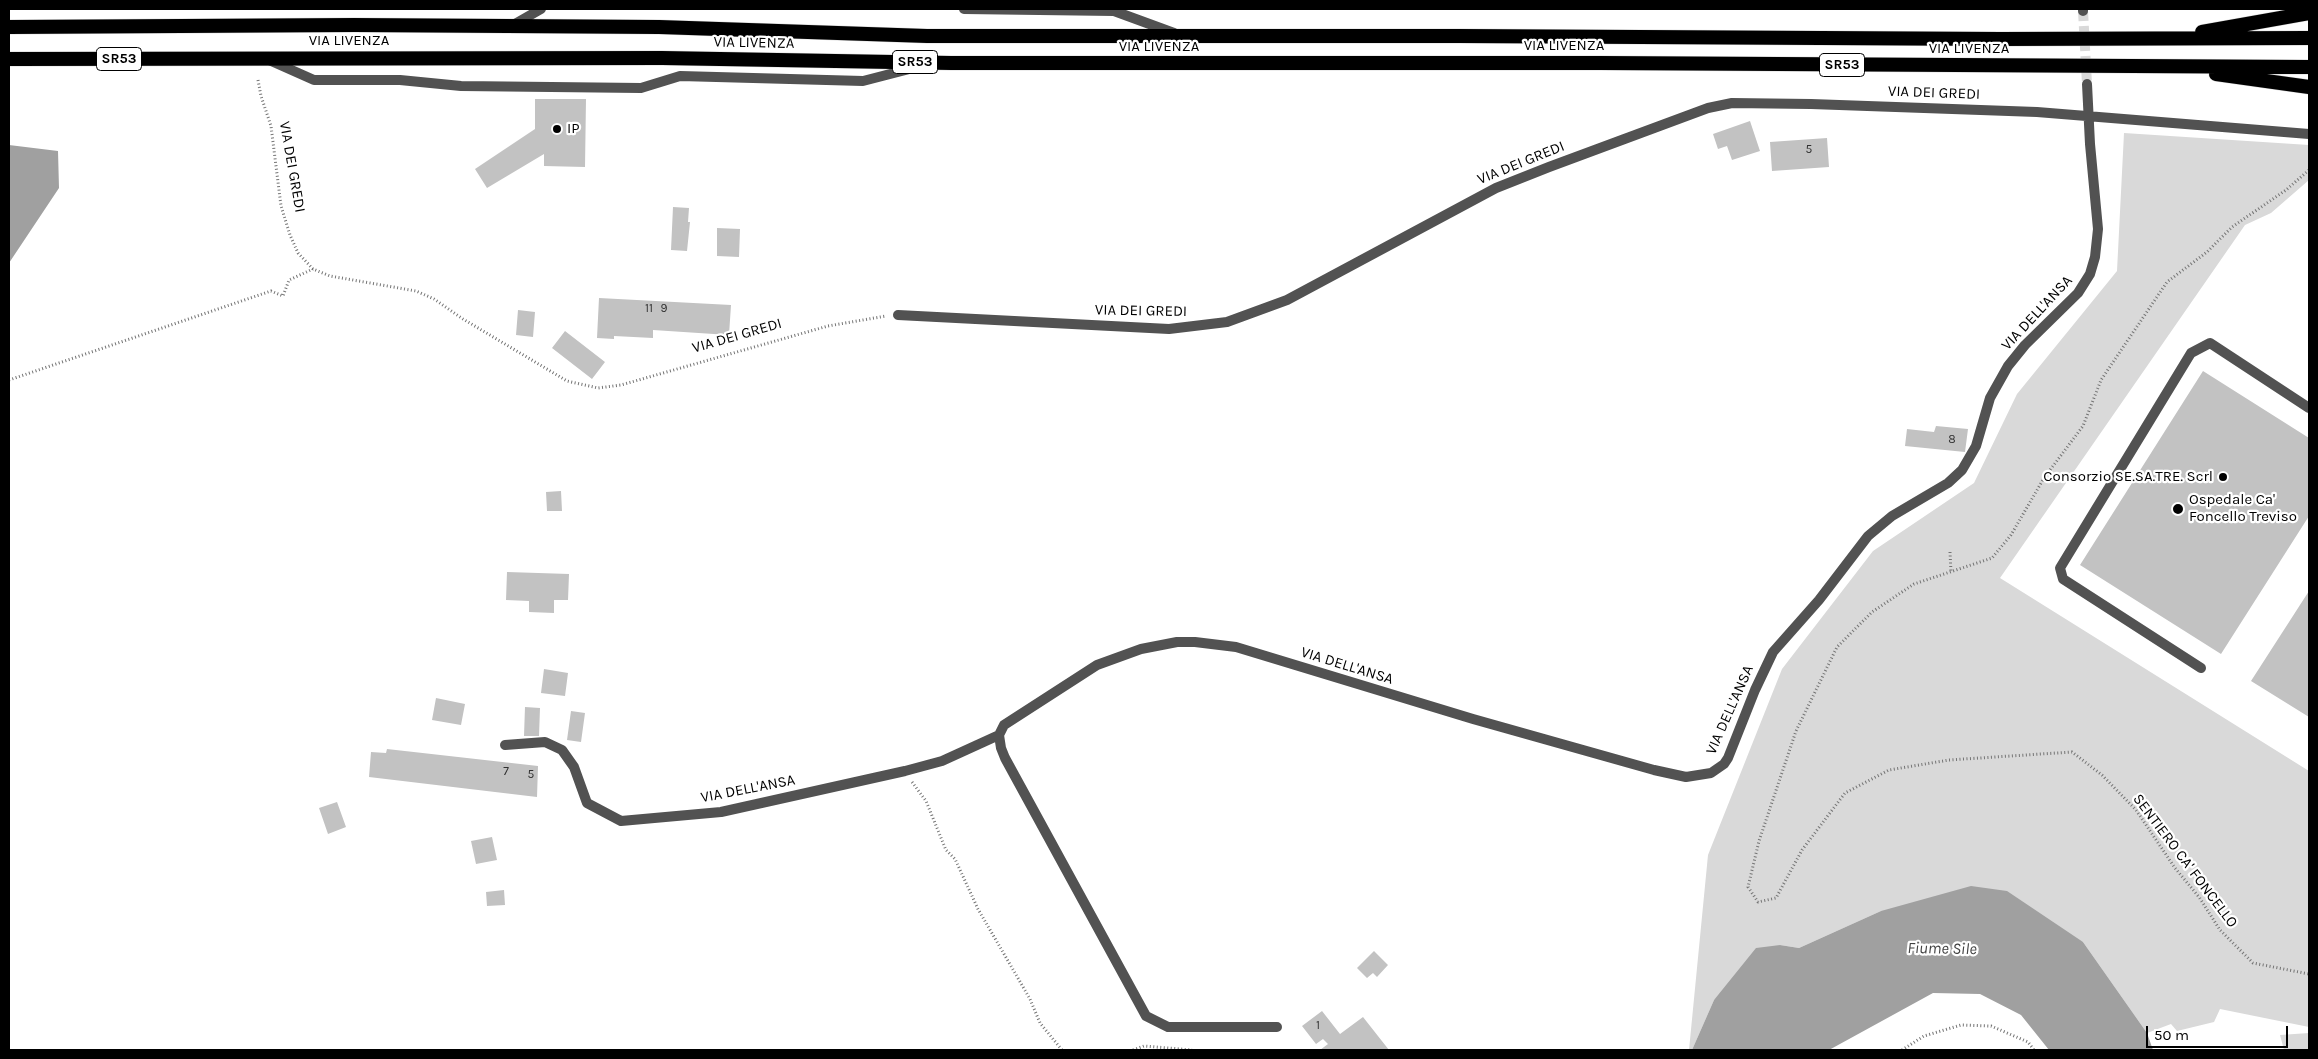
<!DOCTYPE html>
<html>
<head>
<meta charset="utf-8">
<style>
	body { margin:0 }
	#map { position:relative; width:2318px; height:1059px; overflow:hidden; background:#fff; font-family:Karla,sans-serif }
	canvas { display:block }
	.frame { position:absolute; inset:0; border:10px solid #000; pointer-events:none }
	.scale { position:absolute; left:2146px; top:1026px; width:142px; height:22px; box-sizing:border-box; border:2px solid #000; border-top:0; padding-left:6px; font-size:15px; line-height:18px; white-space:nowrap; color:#000; -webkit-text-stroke:4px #fff; paint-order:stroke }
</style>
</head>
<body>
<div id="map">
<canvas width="2318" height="1059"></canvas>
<div class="frame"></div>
<div class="scale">50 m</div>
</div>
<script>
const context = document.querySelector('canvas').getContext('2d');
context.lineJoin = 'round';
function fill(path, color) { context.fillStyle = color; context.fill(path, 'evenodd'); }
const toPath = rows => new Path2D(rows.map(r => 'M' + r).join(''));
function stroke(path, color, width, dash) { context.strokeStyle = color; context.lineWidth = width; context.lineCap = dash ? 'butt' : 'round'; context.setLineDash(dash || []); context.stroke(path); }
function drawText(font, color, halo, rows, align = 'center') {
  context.font = font + ' Karla,sans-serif'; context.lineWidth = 4.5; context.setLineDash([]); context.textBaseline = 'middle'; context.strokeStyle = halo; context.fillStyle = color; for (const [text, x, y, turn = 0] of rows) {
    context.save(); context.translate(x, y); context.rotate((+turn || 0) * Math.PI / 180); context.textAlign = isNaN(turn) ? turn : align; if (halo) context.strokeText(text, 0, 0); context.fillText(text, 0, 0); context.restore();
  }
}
fill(toPath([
	[2124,133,2309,145,2309,180,2271,213,2245,225,2000,578,2309,771,2309,1027,2220,1009,2214,1022,2177,1031,2171,1024,2147,1033,2083,942,1881,911,1799,948,1780,945,1714,1000,1692,1050,1689,1050,1708,855,1782,669,1873,551,1974,483,2017,394,2117,271],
	[2309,1033,2309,1050,2284,1050,2280,1035]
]), '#d9d9d9');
fill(toPath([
	[9,145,58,151,59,188,9,263],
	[1971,886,2007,891,2083,942,2147,1033,2153,1050,2049,1050,2021,1015,1980,994,1933,993,1829,1050,1692,1050,1714,1000,1756,948,1780,945,1799,948,1881,911]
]), '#a0a0a0');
fill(toPath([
	[535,99,586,99,585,167,544,166,544,154,487,188,475,169,535,129],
	[1750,121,1760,151,1732,160,1727,146,1718,149,1713,134],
	[1827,138,1829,167,1772,171,1770,142],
	[673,207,689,208,688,222,690,222,687,251,671,250],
	[717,228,740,229,739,257,717,256],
	[599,298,731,305,729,335,653,330,653,338,614,336,614,339,597,338],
	[518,310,535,312,533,337,516,335],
	[565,331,605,362,592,379,552,348],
	[2203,371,2309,438,2309,516,2221,654,2080,565],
	[1936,426,1968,429,1965,452,1905,446,1907,429,1934,432],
	[561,491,562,511,547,511,546,492],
	[507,572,569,574,568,600,554,600,554,613,529,612,529,601,506,600],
	[2309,591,2309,717,2251,681],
	[544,669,568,673,565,696,541,693],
	[436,698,465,704,461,725,432,720],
	[525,707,540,708,539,736,524,736],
	[571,711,585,713,581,742,567,740],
	[387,749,538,766,537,797,369,777,371,752,386,753],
	[337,802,346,827,328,834,319,808],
	[492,837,497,860,476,864,471,841],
	[504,890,505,905,487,906,486,892],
	[1374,951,1388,965,1377,977,1373,973,1367,978,1357,968],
	[1322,1011,1340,1034,1363,1017,1389,1050,1320,1050,1328,1044,1323,1039,1316,1044,1302,1026]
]), '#c2c2c2');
stroke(toPath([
	[2083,11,2087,84]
]), '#d9d9d9', 10, [10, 5]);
const trunk = toPath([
	[9,27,354,25,659,27,927,36,1460,36,2001,39,2309,38],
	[2202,32,2309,13],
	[9,59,662,58,951,63,1601,63,2309,67],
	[2216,74,2309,87]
]);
stroke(trunk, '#dbdbdb', 15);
stroke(toPath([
	[258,80,261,96,271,126,281,206,290,235,298,253,313,269,330,276,416,291,434,299,463,319,567,381,598,388,621,385,828,326,886,316],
	[2309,170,2286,190,2232,227,2207,252,2167,282,2101,380,2083,426,2044,478,2011,535,1992,558,1914,584,1872,612,1837,647,1796,731,1759,841,1748,887,1758,902,1776,898,1802,850,1845,793,1889,770,1949,760,2072,752,2102,775,2136,810,2175,868,2199,897,2220,930,2253,963,2309,974],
	[9,380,271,291,283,296,289,280,313,269],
	[1950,552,1951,572],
	[912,782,926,801,946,850,955,859,978,909,1030,999,1040,1023,1062,1050],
	[1133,1050,1144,1046,1192,1050],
	[1902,1050,1924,1036,1961,1025,1991,1026,2028,1042,2034,1050]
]), '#747474', 3, [1, 2.5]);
stroke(toPath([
	[964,9,1114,11,1174,33],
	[513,25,541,9],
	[269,60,314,80,400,80,461,86,641,88,680,76,863,81,921,66],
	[2201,668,2063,579,2060,568,2191,353,2210,343,2309,408]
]), '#525252', 10);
stroke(toPath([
	[2083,9,2083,11],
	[898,315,1169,329,1227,322,1287,300,1496,188,1549,167,1708,108,1732,103,1811,104,2037,112,2309,134],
	[999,735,1001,748,1005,758,1146,1016,1168,1027,1277,1027],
	[505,745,545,742,562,750,574,767,587,803,621,821,721,812,905,771,942,761,999,735,1004,725,1097,665,1141,649,1177,642,1195,642,1236,647,1473,719,1654,770,1686,777,1711,773,1724,764,1728,758,1755,690,1773,652,1819,600,1868,536,1892,516,1948,483,1962,470,1976,446,1990,398,2008,366,2025,345,2078,293,2090,274,2095,257,2098,229,2090,144,2087,84]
]), '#525252', 10);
stroke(trunk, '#000', 14);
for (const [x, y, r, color] of [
	[557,129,5,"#000"],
	[2223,477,5,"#000"],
	[2178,509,6,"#000"]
]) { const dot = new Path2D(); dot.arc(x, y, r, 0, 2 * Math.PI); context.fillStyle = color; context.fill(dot); stroke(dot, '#fff', 2); }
drawText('12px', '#303030', null, [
	["5",1809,150],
	["11",649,309],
	["9",664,309],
	["8",1952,440],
	["7",506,772],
	["5",531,775],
	["1",1318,1026]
]);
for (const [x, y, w] of [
	[119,59,45],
	[915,62,45],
	[1842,65,45]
]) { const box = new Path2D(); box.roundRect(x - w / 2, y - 11.5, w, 23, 4); context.fillStyle = '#fff'; context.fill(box); stroke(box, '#000', 1); }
drawText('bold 14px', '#000', null, [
	["SR53",119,59],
	["SR53",915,62],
	["SR53",1842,65]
]);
drawText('15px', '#000', '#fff', [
	["VIA LIVENZA",349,41],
	["VIA LIVENZA",754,43,1],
	["VIA LIVENZA",1564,46],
	["VIA LIVENZA",1159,47],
	["VIA LIVENZA",1969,49],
	["VIA DEI GREDI",1934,93,2],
	["VIA DEI GREDI",1521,163,-22],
	["VIA DEI GREDI",292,167,80],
	["VIA DEI GREDI",1141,311,1],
	["VIA DELL'ANSA",2037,313,-47],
	["VIA DEI GREDI",737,336,-16],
	["VIA DELL'ANSA",1347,666,17],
	["VIA DELL'ANSA",1730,710,-66],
	["VIA DELL'ANSA",748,789,-11],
	["SENTIERO CA' FONCELLO",2185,861,53]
]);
drawText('15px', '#000', '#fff', [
	["IP",567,129],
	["Consorzio SE.SA.TRE. Scrl",2213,477,"right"],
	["Ospedale Ca'",2189,500],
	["Foncello Treviso",2189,517]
], 'left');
drawText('italic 16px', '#414141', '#fff', [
	["Fiume Sile",1942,949,1]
]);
</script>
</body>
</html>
